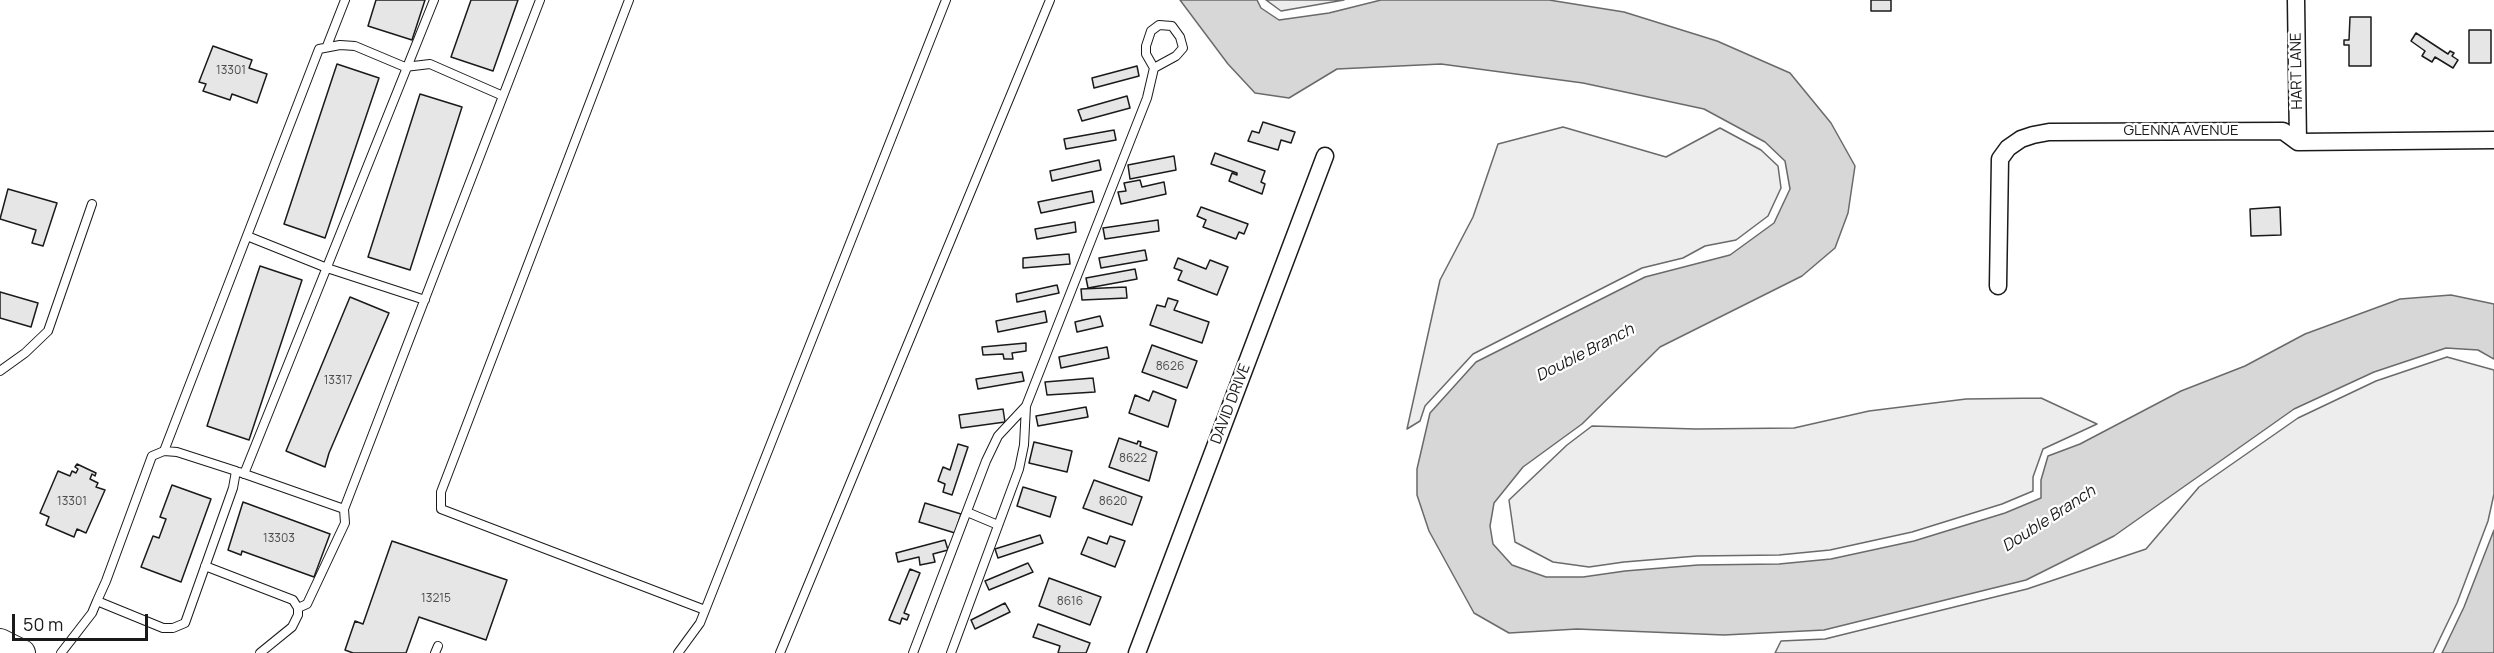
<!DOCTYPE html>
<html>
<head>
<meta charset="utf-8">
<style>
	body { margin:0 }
	#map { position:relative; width:2494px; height:653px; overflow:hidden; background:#fff; font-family:Manrope,sans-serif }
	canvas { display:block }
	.scale { position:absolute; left:12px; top:614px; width:136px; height:27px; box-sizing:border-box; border:3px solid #1a1a1a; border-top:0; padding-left:8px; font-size:18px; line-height:21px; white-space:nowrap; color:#1a1a1a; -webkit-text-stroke:4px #fff; paint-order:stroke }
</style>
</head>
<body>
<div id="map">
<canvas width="2494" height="653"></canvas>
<div class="scale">50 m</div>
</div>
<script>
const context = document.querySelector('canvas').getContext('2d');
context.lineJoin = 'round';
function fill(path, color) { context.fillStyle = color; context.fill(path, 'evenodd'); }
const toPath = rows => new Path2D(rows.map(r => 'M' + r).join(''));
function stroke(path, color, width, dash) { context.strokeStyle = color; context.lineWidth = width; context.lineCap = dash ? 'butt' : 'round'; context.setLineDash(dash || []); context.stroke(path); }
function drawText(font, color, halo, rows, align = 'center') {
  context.font = font + ' Manrope,sans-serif'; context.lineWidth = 4.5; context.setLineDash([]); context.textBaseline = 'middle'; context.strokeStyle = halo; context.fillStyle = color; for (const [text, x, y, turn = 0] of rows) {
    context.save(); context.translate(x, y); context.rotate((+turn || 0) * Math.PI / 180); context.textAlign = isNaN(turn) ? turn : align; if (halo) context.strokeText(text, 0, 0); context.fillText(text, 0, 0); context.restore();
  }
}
const built = toPath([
	[1266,0,1344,0,1281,11,1266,0],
	[1563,127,1666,157,1720,128,1761,150,1778,166,1781,188,1768,216,1736,240,1705,246,1683,258,1642,268,1473,354,1425,406,1420,421,1407,429,1440,280,1473,217,1498,144,1563,127],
	[2447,357,2494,370,2494,494,2488,521,2457,603,2433,653,1775,653,1781,641,1825,639,2027,589,2146,549,2199,487,2298,418,2376,381,2447,357],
	[2041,398,2097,424,2043,449,2033,477,2033,491,2002,504,1912,532,1830,550,1779,555,1697,556,1624,562,1589,567,1553,562,1515,542,1509,500,1567,445,1592,426,1696,429,1794,428,1869,411,1966,399,2041,398]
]);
fill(built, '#ededed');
stroke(built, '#6a6a6a', 1.5);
const water = toPath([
	[1180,0,1257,0,1261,8,1279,20,1329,13,1381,0,1549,0,1624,12,1717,41,1790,73,1831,123,1855,166,1848,213,1835,248,1802,276,1660,347,1582,424,1523,467,1494,503,1490,526,1493,544,1512,565,1546,577,1583,577,1625,571,1698,565,1779,564,1831,559,1914,541,2005,513,2041,498,2041,480,2048,456,2080,444,2181,391,2245,366,2305,334,2400,299,2451,295,2494,304,2494,359,2478,350,2446,348,2374,372,2294,409,2114,536,2026,580,1824,630,1724,635,1577,629,1509,633,1474,613,1429,531,1417,495,1417,469,1430,413,1476,362,1645,277,1730,255,1774,223,1790,189,1785,161,1765,142,1704,109,1583,83,1441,64,1337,69,1289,98,1255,93,1228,64,1180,0],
	[2494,530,2494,653,2442,653,2464,607,2494,530]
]);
fill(water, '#d7d7d7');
stroke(water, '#6a6a6a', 1.5);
const building = toPath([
	[376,0,425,0,412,40,368,26,376,0],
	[471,0,518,0,493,71,451,57,471,0],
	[1871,0,1891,0,1891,11,1871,11,1871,0],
	[2350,17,2371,17,2371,66,2349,66,2349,45,2344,45,2344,40,2349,40,2350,17],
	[2469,30,2491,30,2491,63,2469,63,2469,30],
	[2416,33,2448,54,2450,51,2454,53,2452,56,2458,60,2453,68,2435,57,2432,62,2422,56,2425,51,2411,41,2416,33],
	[213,46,252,60,249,68,267,74,257,103,232,94,230,100,203,91,206,84,199,82,213,46],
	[337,64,379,78,325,238,284,224,337,64],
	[1137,66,1139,76,1094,88,1092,78,1137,66],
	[420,94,462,107,410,270,368,257,420,94],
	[1127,96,1130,108,1082,121,1078,110,1127,96],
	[1263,122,1295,132,1291,143,1281,140,1278,150,1248,141,1252,131,1259,133,1263,122],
	[1114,130,1116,140,1066,149,1064,139,1114,130],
	[1215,153,1265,171,1261,182,1265,184,1262,194,1229,181,1232,173,1237,175,1237,173,1211,164,1215,153],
	[1174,156,1176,170,1130,179,1128,165,1174,156],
	[1099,160,1101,170,1052,181,1050,171,1099,160],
	[1140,180,1142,187,1164,182,1166,194,1121,204,1118,192,1126,191,1124,183,1140,180],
	[8,189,57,203,43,246,32,243,36,230,0,219,8,189],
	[1092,191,1094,202,1041,213,1038,202,1092,191],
	[1201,207,1248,224,1244,234,1239,232,1236,239,1203,227,1206,220,1197,216,1201,207],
	[2280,207,2281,235,2251,236,2250,209,2280,207],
	[1158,220,1159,231,1105,239,1103,228,1158,220],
	[1075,222,1076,232,1037,239,1035,229,1075,222],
	[1145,250,1147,260,1101,268,1099,258,1145,250],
	[1069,254,1070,264,1023,268,1023,258,1069,254],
	[1178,258,1206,269,1210,260,1228,267,1217,295,1178,280,1182,271,1174,268,1178,258],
	[260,266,302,280,249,440,207,426,260,266],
	[1135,269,1137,279,1088,288,1086,278,1135,269],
	[1057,285,1059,293,1017,302,1016,294,1057,285],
	[1126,287,1127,298,1082,300,1081,289,1126,287],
	[0,292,38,303,31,327,0,318,0,292],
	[350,297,389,313,329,453,325,467,286,451,350,297],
	[1168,298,1178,301,1174,310,1209,322,1202,343,1150,325,1157,305,1165,307,1168,298],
	[1045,311,1047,322,998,332,996,321,1045,311],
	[1100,316,1103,326,1077,332,1075,322,1100,316],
	[1026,343,1026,351,1012,353,1013,359,1004,359,1003,354,983,355,982,347,1026,343],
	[1152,345,1197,361,1187,388,1142,372,1152,345],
	[1107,347,1109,358,1061,368,1059,357,1107,347],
	[1022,372,1024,381,978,389,976,379,1022,372],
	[1093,378,1095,392,1047,395,1045,382,1093,378],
	[1153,391,1176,400,1168,427,1129,413,1135,395,1149,401,1153,391],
	[1086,407,1088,417,1038,426,1036,416,1086,407],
	[1003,409,1005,422,961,428,959,415,1003,409],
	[1119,438,1137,444,1138,441,1141,442,1140,446,1157,452,1149,481,1109,467,1119,438],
	[1034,442,1072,451,1067,472,1029,463,1034,442],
	[958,444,968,447,952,495,943,492,945,484,938,481,943,467,950,470,958,444],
	[77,464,96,473,95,476,92,474,90,479,98,483,96,487,105,490,86,533,77,529,74,537,46,525,49,517,40,513,58,471,70,476,72,471,76,473,78,469,75,467,77,464],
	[1094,480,1142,497,1132,525,1083,508,1094,480],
	[172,485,211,499,181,582,141,567,153,536,159,538,166,519,160,517,172,485],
	[1023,487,1056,497,1050,517,1017,506,1023,487],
	[243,502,330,534,314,577,242,551,241,555,228,550,243,502],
	[925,503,961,514,955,533,919,522,925,503],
	[1040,535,1043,543,998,558,995,549,1040,535],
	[1110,536,1125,541,1115,567,1081,554,1088,537,1107,544,1110,536],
	[945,540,948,550,933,554,935,562,920,565,919,557,898,562,896,553,945,540],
	[392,541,507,580,486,640,419,617,406,653,353,653,345,650,355,621,363,624,392,541],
	[1028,563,1033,572,989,590,985,581,1028,563],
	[910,569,920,573,904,613,909,615,907,620,902,618,900,624,889,620,910,569],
	[1049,578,1101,597,1090,625,1039,606,1049,578],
	[1005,603,1010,612,975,629,971,620,1005,603],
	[1038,624,1090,643,1086,653,1058,653,1060,646,1033,637,1038,624]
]);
fill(building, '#e6e6e6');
stroke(building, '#1a1a1a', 1.5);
const lane = toPath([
	[629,0,441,492,441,509,705,610],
	[327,46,345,0],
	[247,236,327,268,425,300],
	[0,371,25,353,48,331,92,204],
	[1026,406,1147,98,1154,68,1146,54,1146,46,1151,31,1159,25,1172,26,1180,37,1183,48,1176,56,1154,68],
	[164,451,319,49,340,45,355,46,405,67,430,64,503,96],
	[239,472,344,509],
	[244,474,434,0],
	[967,512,998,525],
	[205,566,293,600,298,608,298,615,292,627,260,653],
	[298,608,307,604,345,523,344,509,540,0],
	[61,653,92,613,97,601,106,581,152,456,164,451,177,452,236,471,233,488,185,623,173,628,163,628,97,601],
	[435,653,438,646],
	[678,653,700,623,946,0],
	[780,653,1050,0],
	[913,653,986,461,998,436,1026,406,1024,445,1019,469,951,653]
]);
const street = toPath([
	[2296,0,2298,142],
	[1998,286,2000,159,2008,148,2021,139,2033,135,2049,132,2283,131,2298,142,2494,140],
	[1137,653,1325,156]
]);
const primary = toPath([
	[0,642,22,653]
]);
stroke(lane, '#1a1a1a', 10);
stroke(street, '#1a1a1a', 19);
stroke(primary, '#1a1a1a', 28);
stroke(lane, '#fff', 8);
stroke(street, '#fff', 16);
stroke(primary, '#fff', 26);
drawText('12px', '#4d4d4d', null, [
	["13301",231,71],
	["8626",1170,367],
	["13317",338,381],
	["8622",1133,459],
	["13301",72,502],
	["8620",1113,502],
	["13303",279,539],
	["13215",436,599],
	["8616",1070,602]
]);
drawText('15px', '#1a1a1a', '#fff', [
	["HART LANE",2297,71,-91],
	["GLENNA AVENUE",2181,131],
	["DAVID DRIVE",1231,404,-69]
]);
drawText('italic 16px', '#1a1a1a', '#fff', [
	["Double Branch",1585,353,-27],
	["Double Branch",2049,519,-33]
]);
</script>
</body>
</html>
